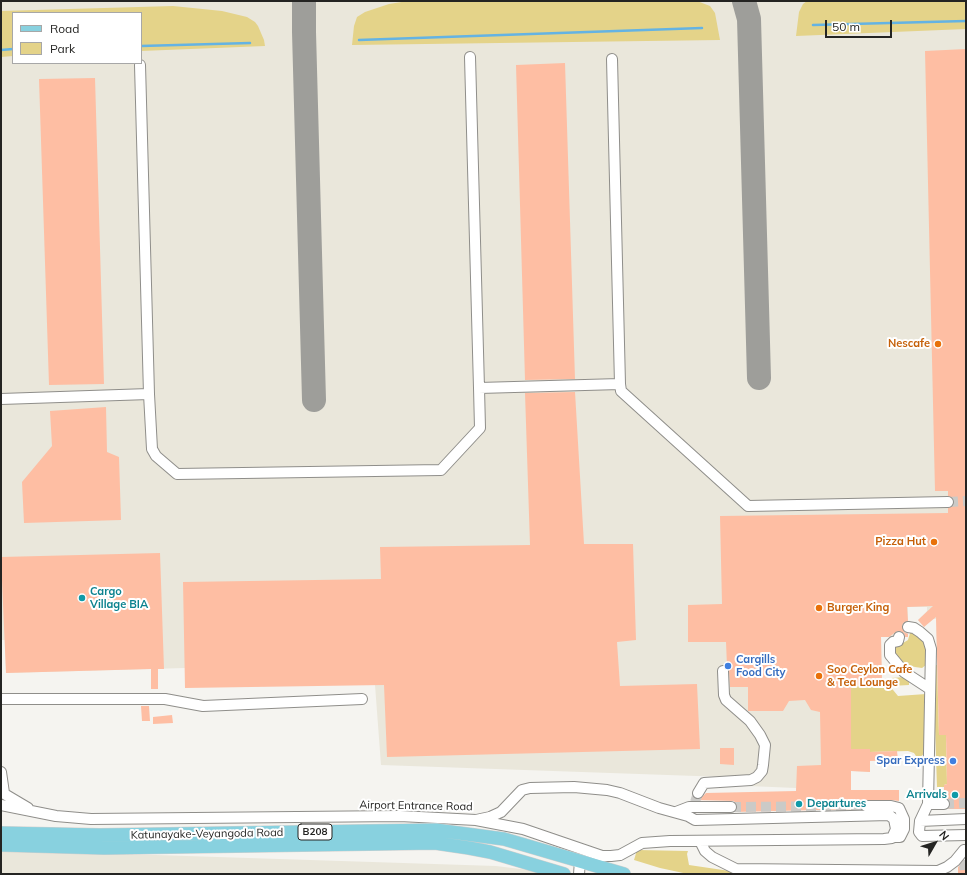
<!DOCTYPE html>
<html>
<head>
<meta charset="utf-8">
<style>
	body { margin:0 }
	#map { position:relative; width:967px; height:875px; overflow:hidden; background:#f5f4f0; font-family:Mulish,sans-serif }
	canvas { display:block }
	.frame { position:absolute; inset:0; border:2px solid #242422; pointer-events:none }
	.legend { position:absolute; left:12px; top:12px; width:130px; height:52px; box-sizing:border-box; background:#fff; border:1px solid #a7a7a7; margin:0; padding:5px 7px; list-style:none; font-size:12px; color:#242422 }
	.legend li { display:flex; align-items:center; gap:8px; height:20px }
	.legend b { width:20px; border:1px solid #a7a7a7 }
	.north { position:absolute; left:915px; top:823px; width:40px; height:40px; -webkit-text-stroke:3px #fff; paint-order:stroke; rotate:51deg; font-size:11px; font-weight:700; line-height:16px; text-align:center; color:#242422 }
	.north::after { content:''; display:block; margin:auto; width:14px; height:18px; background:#242422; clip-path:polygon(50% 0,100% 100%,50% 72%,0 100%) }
	.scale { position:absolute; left:825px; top:20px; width:67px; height:18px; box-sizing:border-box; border:2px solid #242422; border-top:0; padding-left:5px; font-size:12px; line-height:14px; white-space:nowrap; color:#242422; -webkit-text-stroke:3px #fff; paint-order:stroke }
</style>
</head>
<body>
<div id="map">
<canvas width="967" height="875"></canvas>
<div class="frame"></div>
<ul class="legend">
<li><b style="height:5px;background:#88d1df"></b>Road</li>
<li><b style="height:11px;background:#e4d389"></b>Park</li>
</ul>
<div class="north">N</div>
<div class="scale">50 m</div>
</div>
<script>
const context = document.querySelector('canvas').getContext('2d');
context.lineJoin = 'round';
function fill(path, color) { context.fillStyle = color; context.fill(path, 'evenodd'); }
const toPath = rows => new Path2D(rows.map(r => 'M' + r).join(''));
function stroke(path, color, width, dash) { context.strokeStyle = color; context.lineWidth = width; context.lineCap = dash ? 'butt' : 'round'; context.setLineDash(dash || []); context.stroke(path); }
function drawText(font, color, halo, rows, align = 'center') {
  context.font = font + ' Mulish,sans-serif'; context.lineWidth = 4; context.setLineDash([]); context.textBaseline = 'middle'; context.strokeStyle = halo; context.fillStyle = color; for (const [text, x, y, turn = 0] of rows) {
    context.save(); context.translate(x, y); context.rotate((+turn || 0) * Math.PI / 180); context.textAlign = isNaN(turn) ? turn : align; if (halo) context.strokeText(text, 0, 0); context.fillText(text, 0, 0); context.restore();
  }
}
fill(toPath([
	[1,1,966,1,966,781,946,735,939,735,936,619,932,619,924,627,918,620,927,611,927,607,908,607,908,637,881,637,882,683,851,686,851,749,870,749,870,772,851,771,851,790,796,791,796,788,724,785,725,777,381,765,375,685,185,668,6,673,5,640,1,640],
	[13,13,141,13,141,63,13,63],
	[1,850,496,866,561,874,1,874]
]), '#eae7db');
fill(toPath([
	[408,1,697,1,710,6,715,13,720,40,352,45,354,26,357,17,365,12,389,4],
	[807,1,966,1,966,29,796,36,799,12,803,4],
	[173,6,222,11,247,17,255,22,258,26,264,40,265,46,141,51,141,13,13,13,13,56,1,57,1,11],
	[911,630,926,643,926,665,922,668,915,667,903,664,892,649,893,647,903,643,908,640],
	[933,665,937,665,939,734,946,735,947,784,944,785,944,787,937,787],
	[905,677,909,681,909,685,891,686,891,678],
	[882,683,882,686,889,685,898,696,926,694,927,751,918,759,914,753,908,751,870,752,870,749,851,749,851,686],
	[637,850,688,851,687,854,689,865,750,874,688,874,660,868,634,860]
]), '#e4d389');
stroke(toPath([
	[813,25,966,21],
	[359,40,702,28],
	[141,46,250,43],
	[1,50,13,49]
]), '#64b3e3', 2.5);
stroke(toPath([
	[304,1,304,32,314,400],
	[744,1,749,19,759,378]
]), '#9e9e9a', 24);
fill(toPath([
	[966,49,966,809,948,809,950,804,950,801,944,798,944,785,947,784,946,735,939,735,936,617,924,627,918,620,933,606,907,607,908,621,903,623,902,626,904,632,908,634,908,637,905,637,904,633,900,631,897,631,889,637,881,637,882,683,851,686,851,749,870,749,870,752,897,751,898,760,870,761,870,772,851,771,851,790,899,790,899,801,891,800,866,800,860,803,860,809,734,812,737,807,734,801,695,800,695,799,701,798,706,793,796,791,797,766,821,765,820,712,811,710,805,700,789,701,783,711,748,711,748,687,730,687,729,670,727,666,726,642,688,642,688,605,722,604,720,516,948,513,948,508,954,505,954,499,948,496,948,491,935,491,925,51],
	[565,63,575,379,525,380,516,65],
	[95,78,104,384,49,385,39,79],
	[575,392,584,544,633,544,636,640,617,642,620,686,697,684,700,749,387,757,384,685,185,688,183,582,381,579,380,547,530,545,525,393],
	[106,407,107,452,119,457,121,520,24,523,22,482,52,446,50,411],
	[160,553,164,669,158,669,158,689,151,689,151,669,6,673,1,557],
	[141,706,149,706,150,721,142,721],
	[172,715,173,723,153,724,153,717],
	[720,748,734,748,734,765,720,764],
	[965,860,966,860,966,874,958,873,958,867]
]), '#febea3');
stroke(toPath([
	[948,502,966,501],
	[695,802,698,793],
	[944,804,966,803],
	[731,807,866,806],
	[964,860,965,874]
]), '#cbcac7', 10, [10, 5]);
const minor = toPath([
	[470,57,479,388],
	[612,59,620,384],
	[140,65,149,394],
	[1,399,149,394,152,449,156,456,177,474,441,470,480,428,479,388,620,384,621,391,748,506,948,502],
	[908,627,914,628,920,632,928,639,931,649,928,804,920,821,919,832,922,836,966,835],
	[899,637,898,641,893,642,890,645,890,655,904,672,930,689],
	[1,699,165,699,203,706,362,699],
	[1,772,4,793],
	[1,792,28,808],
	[698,793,704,783,751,780,757,777,762,771,763,765,765,745,760,735,750,721,726,700,724,695,723,671],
	[928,804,944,804],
	[1,805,56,816,91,819,400,816,476,820,490,817,501,812,522,790,530,788,574,787,607,790,620,793,659,808,688,816,695,820,889,815,894,819,896,829,892,838,884,839,670,841,642,843,620,855,611,856,602,856,523,829,476,820],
	[866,806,891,806,899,808,904,819,904,829,900,837,895,837],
	[676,812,689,807,731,807],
	[920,821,966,819],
	[700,841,705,851,712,857,736,869,938,871,947,867,955,861,964,850],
	[579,874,580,861]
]);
const major = toPath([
	[1,833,100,835,436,830,504,839,624,874],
	[1,845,104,848,435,843,469,848,490,852,564,874]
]);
stroke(minor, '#8f8e8a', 12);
stroke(major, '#cfcfce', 14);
stroke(minor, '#fff', 10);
stroke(major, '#88d1df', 13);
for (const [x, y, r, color] of [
	[938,344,4,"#e8710a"],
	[934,542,4,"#e8710a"],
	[82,598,4,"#0f9aa8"],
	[819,608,4,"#e8710a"],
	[728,666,4,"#3f7fe0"],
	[819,676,4,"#e8710a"],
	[953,761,4,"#3f7fe0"],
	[955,795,4,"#0f9aa8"],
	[799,804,4,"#0f9aa8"]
]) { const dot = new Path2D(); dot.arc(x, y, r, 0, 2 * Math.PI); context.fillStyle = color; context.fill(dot); stroke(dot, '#fff', 1.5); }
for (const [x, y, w] of [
	[315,832,34]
]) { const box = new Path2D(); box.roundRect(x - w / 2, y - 8, w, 16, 3); context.fillStyle = '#fff'; context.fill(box); stroke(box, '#242422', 1); }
drawText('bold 10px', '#242422', null, [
	["B208",315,832]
]);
drawText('bold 11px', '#c56008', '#fff', [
	["Nescafe",930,344],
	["Pizza Hut",926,542],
	["Burger King",827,608,"left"],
	["Soo Ceylon Cafe",827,670,"left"],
	["& Tea Lounge",827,683,"left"]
], 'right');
drawText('bold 11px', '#0d838f', '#fff', [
	["Cargo",90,592],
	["Village BIA",90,605],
	["Arrivals",947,795,"right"],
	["Departures",807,804]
], 'left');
drawText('bold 11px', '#366cbe', '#fff', [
	["Cargills",736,660],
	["Food City",736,673],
	["Spar Express",945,761,"right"]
], 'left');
drawText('11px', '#242422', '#fff', [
	["Airport Entrance Road",416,806,1],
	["Katunayake-Veyangoda Road",207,834,-1]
]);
</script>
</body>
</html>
